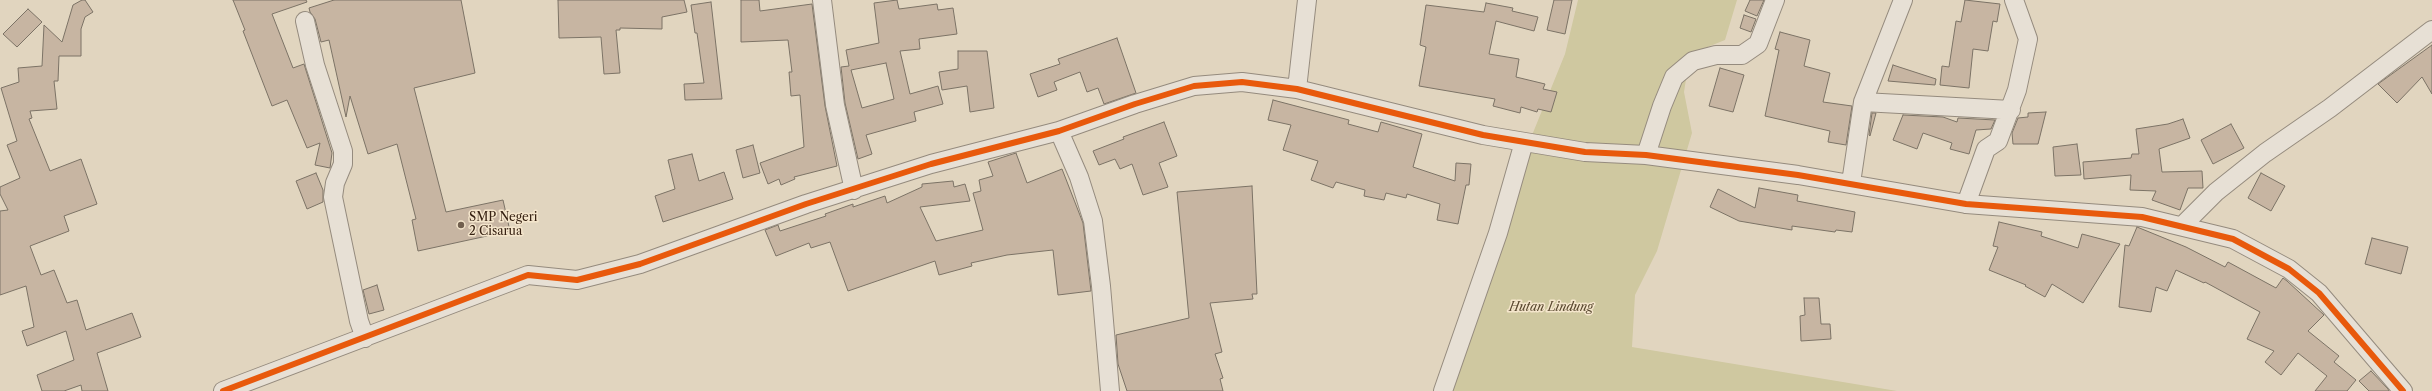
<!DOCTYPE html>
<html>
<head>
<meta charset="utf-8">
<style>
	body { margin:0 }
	canvas { display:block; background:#e1d5bf }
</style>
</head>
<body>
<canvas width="2432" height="391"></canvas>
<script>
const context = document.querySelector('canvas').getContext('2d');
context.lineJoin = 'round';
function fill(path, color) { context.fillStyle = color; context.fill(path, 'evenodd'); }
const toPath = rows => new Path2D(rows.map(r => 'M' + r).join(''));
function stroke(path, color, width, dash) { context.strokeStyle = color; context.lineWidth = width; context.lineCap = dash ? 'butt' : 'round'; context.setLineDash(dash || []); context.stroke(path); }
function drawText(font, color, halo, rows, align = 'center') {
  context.font = font + ' "Libre Caslon Text",serif'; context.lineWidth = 3; context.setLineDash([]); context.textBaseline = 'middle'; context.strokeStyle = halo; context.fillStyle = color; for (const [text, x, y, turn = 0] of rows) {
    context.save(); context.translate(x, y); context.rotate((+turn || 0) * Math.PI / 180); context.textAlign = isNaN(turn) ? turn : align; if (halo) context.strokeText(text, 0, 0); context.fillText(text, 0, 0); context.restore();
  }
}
fill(toPath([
	[1578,0,1737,0,1725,40,1690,54,1684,92,1692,133,1657,251,1635,295,1632,347,1897,391,1434,391,1478,268,1565,54]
]), '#cfc8a0');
const building = toPath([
	[82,0,85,0,93,12,85,17,81,29,81,56,59,56,58,81,54,81,57,109,30,111,32,118,29,119,50,171,81,159,97,204,64,216,69,231,30,246,41,275,54,270,67,303,77,300,86,330,132,313,141,337,97,353,108,391,82,391,81,385,64,391,42,391,37,375,74,360,66,331,27,346,22,331,34,327,26,286,0,295,0,211,8,210,0,194,0,187,20,178,7,145,17,141,1,88,19,82,18,68,42,66,44,25,62,42,73,5,82,0],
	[233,0,306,0,307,2,272,14,293,68,304,64,332,153,330,168,315,165,320,143,307,148,287,100,272,106,243,31,245,30,233,0],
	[334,0,461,0,475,73,414,88,446,212,503,200,510,231,418,251,412,220,416,219,397,144,368,154,350,96,346,117,329,40,321,42,315,19,310,12,309,8,334,0],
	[558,0,684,0,687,12,662,17,662,29,620,28,620,30,616,30,620,73,604,74,601,37,559,38,558,0],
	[741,0,759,0,760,11,812,4,825,106,837,166,794,177,795,179,781,185,779,179,768,184,760,163,804,147,800,95,791,96,789,72,792,72,788,40,741,42,741,0],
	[897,0,899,9,937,4,938,10,953,8,957,34,919,39,920,49,900,51,910,94,938,86,943,104,914,112,916,121,866,135,872,154,858,159,845,103,841,67,849,66,846,50,879,43,874,3,897,0],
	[886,63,894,99,862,108,851,70,886,63],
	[1554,0,1572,0,1565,34,1547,30,1554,0],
	[1750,0,1764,0,1757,16,1745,11,1750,0],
	[1965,0,2000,4,1997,22,1993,21,1988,51,1973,49,1969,88,1940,85,1942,66,1949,67,1956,21,1961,22,1965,0],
	[711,2,722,99,685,100,684,84,704,83,697,33,695,33,691,5,711,2],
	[1486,3,1513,8,1512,11,1538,17,1534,31,1496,21,1489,54,1519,59,1516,77,1545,84,1543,89,1557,92,1551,112,1538,109,1537,112,1521,107,1520,113,1493,106,1495,99,1419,86,1426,47,1420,45,1426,5,1484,12,1486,3],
	[28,9,42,22,17,47,3,34,28,9],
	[1744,15,1756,19,1751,32,1740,28,1744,15],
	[1780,32,1810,40,1804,66,1830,73,1823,102,1852,106,1846,145,1828,142,1830,131,1765,116,1779,50,1775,49,1780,32],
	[1117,38,1136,93,1104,104,1098,88,1087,92,1080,72,1054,82,1057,90,1038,97,1030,74,1060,64,1058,59,1117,38],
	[2432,45,2432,94,2422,77,2397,103,2378,84,2432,45],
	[958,51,987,51,994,108,970,112,967,86,942,90,939,72,958,69,958,51],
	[1893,65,1936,79,1935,85,1888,81,1893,65],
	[1720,68,1744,75,1733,112,1709,106,1720,68],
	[1273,100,1349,120,1348,124,1378,132,1381,122,1422,134,1413,167,1455,181,1456,163,1471,164,1469,185,1466,185,1458,224,1437,220,1440,204,1407,194,1406,198,1386,193,1384,200,1364,196,1365,190,1336,182,1333,188,1311,180,1318,161,1283,150,1291,125,1268,120,1273,100],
	[2046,112,2038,144,2013,144,2012,133,2018,118,2028,117,2028,113,2046,112],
	[1872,113,1876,113,1870,136,1869,135,1872,113],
	[1903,115,1943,117,1957,122,1958,118,1995,120,1991,129,1976,130,1969,154,1950,149,1952,143,1923,133,1917,149,1893,140,1903,115],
	[2183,119,2190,138,2159,149,2162,172,2202,171,2203,188,2188,188,2180,210,2152,200,2156,191,2130,190,2131,175,2084,179,2083,162,2131,158,2132,154,2139,154,2136,129,2168,124,2183,119],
	[1164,122,1177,156,1159,163,1168,187,1143,195,1132,164,1120,169,1115,159,1099,165,1093,151,1124,139,1123,137,1164,122],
	[2231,124,2244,148,2213,164,2201,140,2231,124],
	[2077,144,2081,175,2055,176,2053,147,2077,144],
	[753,145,760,173,743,178,736,150,753,145],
	[1016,153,1027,183,1062,169,1083,223,1091,291,1058,295,1053,250,1007,255,971,263,972,266,939,275,935,261,848,291,830,242,811,248,809,243,776,256,765,230,778,225,780,231,826,216,825,214,853,204,853,207,885,196,887,203,922,187,922,184,953,181,954,187,965,184,970,201,920,207,936,241,983,230,973,193,981,191,979,180,993,176,988,162,1016,153],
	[692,154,699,181,724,172,733,199,663,222,655,196,675,189,668,160,692,154],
	[316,173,323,190,323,202,307,209,296,181,316,173],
	[2261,173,2285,186,2271,211,2248,198,2261,173],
	[1252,186,1257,294,1252,294,1253,299,1210,303,1222,352,1215,354,1223,378,1220,379,1223,391,1127,391,1118,364,1116,335,1189,318,1177,192,1252,186],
	[1759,188,1798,195,1797,201,1855,212,1852,232,1836,230,1835,232,1792,226,1792,230,1739,221,1710,207,1718,189,1755,208,1759,188],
	[1999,222,2042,232,2041,236,2078,248,2082,234,2120,244,2083,303,2052,284,2045,297,2025,286,2026,285,1989,270,1998,247,1993,246,1999,222],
	[2137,227,2186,247,2225,267,2228,262,2276,288,2283,278,2287,281,2324,315,2308,331,2339,356,2334,362,2356,380,2347,391,2315,391,2327,376,2298,353,2281,375,2265,362,2274,351,2247,339,2260,312,2205,282,2204,283,2176,270,2167,291,2156,287,2151,312,2119,307,2125,245,2129,246,2137,227],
	[2372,238,2408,247,2401,274,2365,264,2372,238],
	[377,285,384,310,369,314,363,290,377,285],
	[1804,298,1819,298,1821,324,1830,324,1831,339,1801,341,1800,316,1805,315,1804,298],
	[2371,371,2388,389,2389,391,2369,391,2359,381,2371,371]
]);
fill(building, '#c7b5a2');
stroke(building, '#7c7366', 1);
const minor = toPath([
	[822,0,835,105,854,190],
	[305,21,315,65,343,151,343,164,335,183,333,197,359,321,365,338],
	[1297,89,1307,0],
	[1863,102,2011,110],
	[1059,131,1079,177,1093,221,1101,286,1110,391],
	[1646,155,1662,106,1674,77,1693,61,1716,55,1742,55,1758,44,1775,0],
	[1851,183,1863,102,1903,0],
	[1966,204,1986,149,1998,141,2017,90,2028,39,2014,0],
	[2182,226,2216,192,2265,153,2330,108,2432,30],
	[223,391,528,275,577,280,640,264,806,204,931,164,1059,131,1135,104,1194,86,1242,82,1297,89,1483,135,1585,152,1646,155,1798,175,1966,204,2142,217,2233,239,2289,269,2319,293,2403,391],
	[1443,391,1498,233,1524,142]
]);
stroke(minor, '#958b7e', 20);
stroke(minor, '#e7e0d5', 18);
stroke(toPath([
	[223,391,528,275,577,280,640,264,806,204,931,164,1059,131,1135,104,1194,86,1242,82,1297,89,1483,135,1585,152,1646,155,1798,175,1966,204,2142,217,2233,239,2289,269,2319,293,2403,391]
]), '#e8590c', 6);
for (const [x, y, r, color] of [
	[461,225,4,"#72604f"]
]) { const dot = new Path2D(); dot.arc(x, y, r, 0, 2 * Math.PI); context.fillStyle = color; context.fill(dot); stroke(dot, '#f5e6cc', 1.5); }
drawText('12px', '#362112', '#f5e6cc', [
	["SMP Negeri",469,218],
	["2 Cisarua",469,232]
], 'left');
drawText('italic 12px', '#59482f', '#f5e6cc', [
	["Hutan Lindung",1551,308]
]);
</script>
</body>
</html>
